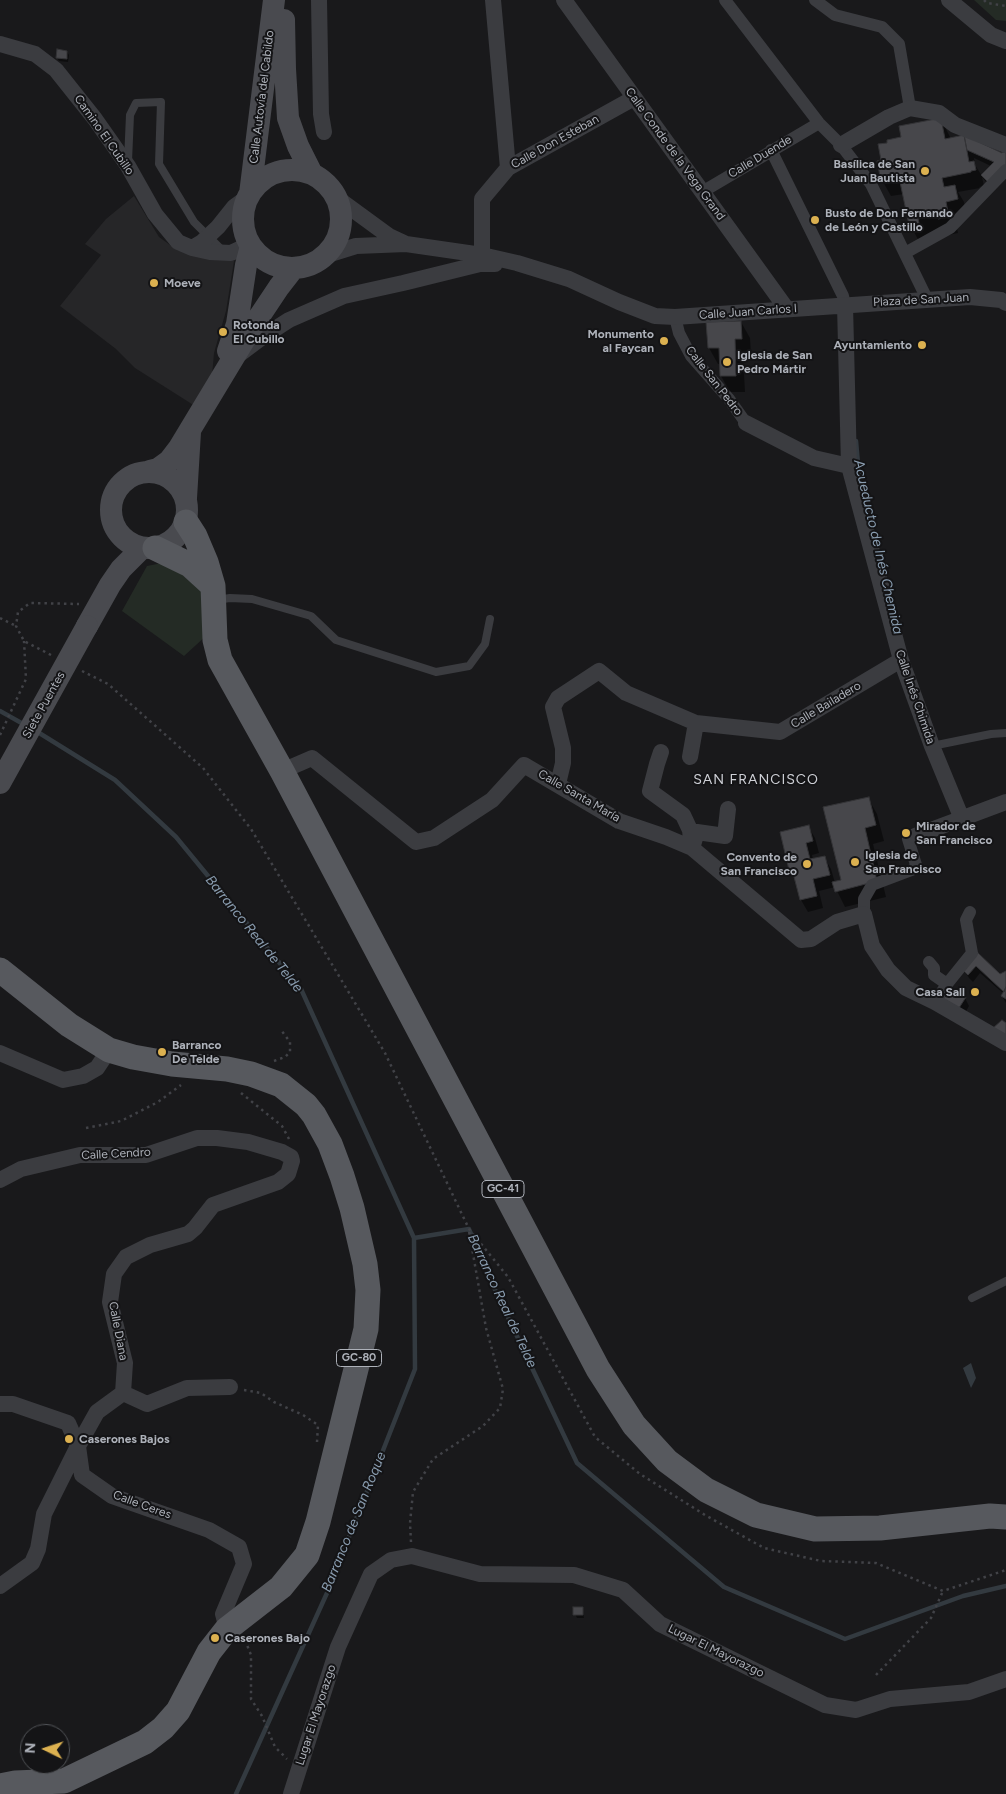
<!DOCTYPE html>
<html>
<head>
<meta charset="utf-8">
<style>
	body { margin:0 }
	#map { position:relative; width:1006px; height:1794px; overflow:hidden; background:#19191b; font-family:Figtree,sans-serif }
	canvas { display:block }
	.north { position:absolute; left:20px; top:1724px; width:50px; height:50px; box-sizing:border-box; background:#141416; border:1px solid #515357; border-radius:50%; rotate:274deg; font-size:14px; font-weight:700; line-height:20px; text-align:center; color:#adb1b9 }
	.north::after { content:''; display:block; margin:auto; width:18px; height:22px; background:#dcb150; clip-path:polygon(50% 0,100% 100%,50% 72%,0 100%) }
</style>
</head>
<body>
<div id="map">
<canvas width="1006" height="1794"></canvas>
<div class="north">N</div>
</div>
<script>
const context = document.querySelector('canvas').getContext('2d');
context.lineJoin = 'round';
function fill(path, color) { context.fillStyle = color; context.fill(path, 'evenodd'); }
const toPath = rows => new Path2D(rows.map(r => 'M' + r).join(''));
function stroke(path, color, width, dash) { context.strokeStyle = color; context.lineWidth = width; context.lineCap = dash ? 'butt' : 'round'; context.setLineDash(dash || []); context.stroke(path); }
function drawText(font, color, halo, rows, align = 'center') {
  context.font = font + ' Figtree,sans-serif'; context.lineWidth = 4; context.setLineDash([]); context.textBaseline = 'middle'; context.strokeStyle = halo; context.fillStyle = color; for (const [text, x, y, turn = 0] of rows) {
    context.save(); context.translate(x, y); context.rotate((+turn || 0) * Math.PI / 180); context.textAlign = isNaN(turn) ? turn : align; if (halo) context.strokeText(text, 0, 0); context.fillText(text, 0, 0); context.restore();
  }
}
fill(toPath([
	[134,196,159,237,177,250,208,257,234,261,226,311,214,353,212,376,195,406,135,368,116,349,60,306,101,255,85,244,106,219]
]), '#262628');
fill(toPath([
	[974,0,1006,0,1006,21,996,20],
	[167,562,203,592,207,635,184,656,122,611,147,566]
]), '#242b25');
fill(toPath([
	[971,1363,976,1378,971,1388,963,1368]
]), '#333a40');
fill(toPath([
	[67,52,69,55,68,62,59,61,57,58],
	[941,119,951,139,964,137,967,141,1002,155,1006,154,987,183,982,177,984,186,979,187,980,188,958,192,964,202,966,215,955,218,958,233,919,241,910,225,904,194,891,196,882,180,883,161,889,144],
	[974,158,991,166,982,176,975,165],
	[741,322,750,338,751,354,743,355,745,392,730,392,721,376,721,364,718,364,709,348],
	[868,798,877,814,884,841,873,844,886,897,845,907,835,887,819,891,823,908,808,912,801,900,796,880,790,869,808,826,815,838,819,853,812,855,813,860,824,857,831,869,835,883,843,881],
	[978,955,1000,976,1006,972,1006,1003,1002,996,1004,994,980,973,973,982,969,978,964,970],
	[965,998,969,1006,964,1015,947,1004],
	[582,1608,584,1618,577,1618,575,1614]
]), '#0007');
stroke(toPath([
	[856,441,859,475],
	[0,711,25,725],
	[36,731,115,780,176,837,301,989,414,1238,415,1369,327,1593,236,1794],
	[414,1238,469,1229,489,1277,577,1463,724,1587,845,1639,963,1596,1006,1586]
]), '#333a40', 4.5);
const building = toPath([
	[57,49,67,51,67,59,56,58,57,49],
	[941,118,945,139,964,135,969,162,974,161,976,170,971,171,971,172,942,178,944,187,955,185,958,199,946,202,949,217,938,219,938,215,918,219,919,223,909,225,899,177,881,181,877,161,881,160,878,144,887,143,887,140,901,137,899,126,941,118],
	[964,135,1002,153,1003,152,1006,153,1006,165,988,182,981,175,994,162,967,150,964,135],
	[741,321,742,339,735,339,736,376,720,376,719,348,708,348,706,322,741,321],
	[869,797,876,825,865,828,877,881,835,892,832,882,841,880,823,807,869,797],
	[809,825,813,841,806,843,810,859,825,856,830,875,813,879,817,896,800,900,792,869,789,870,780,832,809,825],
	[978,953,1000,974,1006,971,1006,987,1004,992,976,966,968,975,963,970,978,953],
	[948,986,966,997,959,1008,941,997,948,986],
	[1006,987,1006,999,1001,996,1006,987],
	[1002,1020,1006,1023,1006,1037,992,1029,1002,1020],
	[573,1607,583,1607,583,1615,573,1615,573,1607]
]);
fill(building, '#47474b');
stroke(building, '#343437', 1);
stroke(toPath([
	[984,0,987,3,1006,6],
	[0,618,16,626],
	[51,655,24,641,16,626,18,612,30,603,79,604],
	[82,671,108,684,203,768,251,829,385,1053,469,1229,508,1277,595,1437,640,1474,705,1515,764,1548,821,1561,876,1563,943,1591,1006,1570],
	[0,735,26,679,24,641],
	[274,1061,285,1057,290,1052,290,1042,281,1030],
	[241,1093,282,1126,289,1139],
	[86,1128,121,1121,158,1102,181,1085],
	[244,1390,261,1393,274,1402,303,1415,318,1425,317,1442],
	[411,1542,410,1523,413,1492,433,1459,483,1426,500,1408,503,1389,486,1328,469,1231],
	[245,1640,251,1655,251,1699,262,1716,275,1747,287,1759],
	[876,1675,931,1618,943,1591]
]), '#414247', 2.5, [2.5, 4]);
stroke(toPath([
	[128,161,130,115,136,103,161,102,159,164,194,222,223,251],
	[216,600,230,598,252,599,311,616,336,640,436,672,469,666,485,644,490,619],
	[932,746,991,734,1006,733],
	[972,1298,1006,1281]
]), '#3b3c40', 8);
stroke(toPath([
	[725,0,819,123,841,145,871,184,927,299],
	[815,0,835,15,882,27,899,44,910,108],
	[771,150,843,296,845,305],
	[702,192,819,123],
	[905,253,950,228,1006,170],
	[675,317,679,333,691,356,729,399,746,423],
	[864,914,864,899,872,885,917,868,908,839,915,836],
	[929,962,934,968,934,975,947,984],
	[935,1002,947,984,972,953,966,920,970,912]
]), '#3b3c40', 12);
stroke(toPath([
	[319,0,321,114,324,132],
	[493,0,508,168],
	[564,0,786,308],
	[949,0,991,35,1006,41],
	[0,44,35,54,56,70,95,119,128,166,155,214,178,242,192,248,210,252,231,253,250,244],
	[841,145,889,117,910,108,939,113,955,125,1006,145],
	[337,198,389,236,404,243],
	[192,248,202,242,218,227,234,207,249,196],
	[327,255,356,246,406,244,482,255,517,263,569,279,619,302,655,316,675,317,970,297,1001,300,1006,303],
	[482,255,482,199,508,168,634,98],
	[845,305,849,466,901,660,932,746,962,819],
	[241,353,261,338,289,320,344,296,403,283,480,264,495,264],
	[746,423,814,458,849,466],
	[661,752,657,764,650,791,683,815,690,830,692,848],
	[690,757,696,723],
	[282,771,312,758,416,842,434,838,492,800,524,765,619,821,666,837,692,848,801,940,811,939,837,922,864,914,872,946,888,970,906,988,935,1002,1006,1043],
	[558,784,563,763,563,748,553,707,558,698,599,671,626,693,696,723,780,732,901,660],
	[915,836,1006,802],
	[692,848,697,832,725,836,728,809],
	[0,1053,63,1080,83,1076,97,1068,109,1050],
	[0,1180,21,1169,80,1155,146,1155,197,1138,217,1138,248,1142,282,1152,291,1157,292,1161,288,1174,278,1182,213,1205,195,1228,188,1234,150,1245,126,1257,114,1274,110,1302,125,1363,123,1393,97,1412,78,1446,44,1514,38,1549,32,1563,0,1586],
	[123,1393,147,1404,187,1388,230,1387],
	[0,1404,13,1404,68,1423,78,1446,82,1475,112,1496,209,1530,239,1547,244,1564,223,1614,227,1629],
	[291,1794,338,1647,371,1574,391,1560,412,1556,480,1574,574,1575,623,1590,660,1624,825,1705,856,1710,890,1699,969,1692,1006,1679]
]), '#3b3c40', 16);
stroke(toPath([
	[284,20,285,69,288,118,298,146,312,174],
	'243 219a49 49 0 1 1 98 0a49 49 0 1 1-98 0Z',
	[250,194,274,0],
	[228,351,237,324,246,265,251,246],
	[150,471,158,469,169,461,179,448,249,332,279,287,293,269],
	'111 510a38 38 0 1 1 76 0a38 38 0 1 1-76 0Z',
	[186,498,190,432],
	[87,626,110,585,121,569,142,548]
]), '#494a4f', 22);
stroke(toPath([
	[186,522,195,536,206,562,213,586,215,640,220,660,282,771,598,1369,634,1425,667,1461,706,1490,756,1515,815,1529,880,1528,990,1516,1006,1517],
	[155,548,190,565,213,586],
	[0,970,69,1025,109,1050,133,1057,172,1064,227,1069,251,1074,281,1085,306,1105,314,1115,330,1144,342,1176,352,1208,365,1264,368,1290,366,1329,318,1522,307,1555,281,1587,227,1629,209,1652,178,1711,163,1728,145,1742,64,1781,15,1783,0,1786]
]), '#57595e', 25);
stroke(toPath([
	[0,783,87,626]
]), '#494a4f', 22);
for (const [x, y, r, color] of [
	[925,171,5,"#dcb150"],
	[815,220,5,"#dcb150"],
	[154,283,5,"#dcb150"],
	[223,332,5,"#dcb150"],
	[664,341,5,"#dcb150"],
	[922,345,5,"#dcb150"],
	[727,362,5,"#dcb150"],
	[906,833,5,"#dcb150"],
	[855,862,5,"#dcb150"],
	[807,864,5,"#dcb150"],
	[975,992,5,"#dcb150"],
	[162,1052,5,"#dcb150"],
	[69,1439,5,"#dcb150"],
	[215,1638,5,"#dcb150"]
]) { const dot = new Path2D(); dot.arc(x, y, r, 0, 2 * Math.PI); context.fillStyle = color; context.fill(dot); stroke(dot, '#141416', 2); }
for (const [x, y, w] of [
	[503,1189,42],
	[359,1358,45]
]) { const box = new Path2D(); box.roundRect(x - w / 2, y - 8.5, w, 17, 4); context.fillStyle = '#141416'; context.fill(box); stroke(box, '#adb1b9', 1); }
drawText('bold 11px', '#adb1b9', null, [
	["GC-41",503,1189],
	["GC-80",359,1358]
]);
drawText('12px', '#adb1b9', '#141416', [
	["Calle Autovía del Cabildo",262,97,-83],
	["Camino El Cubillo",104,135,55],
	["Calle Don Esteban",555,142,-29],
	["Calle Conde de la Vega Grand",675,154,54],
	["Calle Duende",760,157,-31],
	["Plaza de San Juan",921,300,-3],
	["Calle Juan Carlos I",748,312,-4],
	["Calle San Pedro",714,381,52],
	["Calle Inés Chimida",915,697,71],
	["Siete Puentes",44,705,-61],
	["Calle Bailadero",826,705,-31],
	["Calle Santa María",579,796,30],
	["Calle Cendro",116,1154,-3],
	["Calle Diana",118,1331,79],
	["Calle Ceres",142,1505,20],
	["Lugar El Mayorazgo",716,1651,26],
	["Lugar El Mayorazgo",316,1715,-72]
]);
drawText('bold 12px', '#adb1b9', '#141416', [
	["Basílica de San",915,164,"right"],
	["Juan Bautista",915,178,"right"],
	["Busto de Don Fernando",825,213],
	["de León y Castillo",825,227],
	["Moeve",164,283],
	["Rotonda",233,325],
	["El Cubillo",233,339],
	["Monumento",654,334,"right"],
	["al Faycan",654,348,"right"],
	["Ayuntamiento",912,345,"right"],
	["Iglesia de San",737,355],
	["Pedro Mártir",737,369],
	["Mirador de",916,826],
	["San Francisco",916,840],
	["Iglesia de",865,855],
	["San Francisco",865,869],
	["Convento de",797,857,"right"],
	["San Francisco",797,871,"right"],
	["Casa Sall",965,992,"right"],
	["Barranco",172,1045],
	["De Telde",172,1059],
	["Caserones Bajos",79,1439],
	["Caserones Bajo",225,1638]
], 'left');
drawText('italic 14px', '#899caf', '#141416', [
	["Acueducto de Inés Chemida",878,547,77],
	["Barranco Real de Telde",254,934,51],
	["Barranco Real de Telde",502,1301,65],
	["Barranco de San Roque",354,1522,-68]
]);
context.letterSpacing = '1px';
drawText('14px', '#ced0d6', '#141416', [
	["SAN FRANCISCO",756,780]
]);
context.letterSpacing = '0px';
</script>
</body>
</html>
